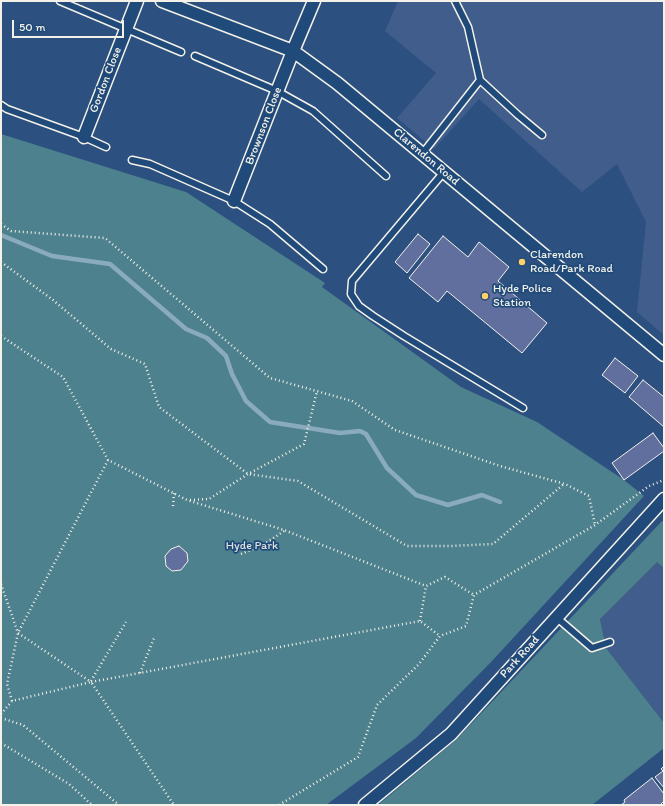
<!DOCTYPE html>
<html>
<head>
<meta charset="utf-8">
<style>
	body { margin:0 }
	#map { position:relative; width:665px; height:806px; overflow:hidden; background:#2c5181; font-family:Itim,sans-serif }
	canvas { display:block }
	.frame { position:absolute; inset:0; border:2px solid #f4f1e8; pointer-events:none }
	.scale { position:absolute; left:12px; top:20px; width:112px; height:18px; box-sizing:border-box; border:2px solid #f4f1e8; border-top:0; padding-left:5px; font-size:12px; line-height:14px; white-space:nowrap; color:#f4f1e8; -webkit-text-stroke:3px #1f4a7a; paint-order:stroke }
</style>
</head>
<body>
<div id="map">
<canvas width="665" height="806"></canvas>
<div class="frame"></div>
<div class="scale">50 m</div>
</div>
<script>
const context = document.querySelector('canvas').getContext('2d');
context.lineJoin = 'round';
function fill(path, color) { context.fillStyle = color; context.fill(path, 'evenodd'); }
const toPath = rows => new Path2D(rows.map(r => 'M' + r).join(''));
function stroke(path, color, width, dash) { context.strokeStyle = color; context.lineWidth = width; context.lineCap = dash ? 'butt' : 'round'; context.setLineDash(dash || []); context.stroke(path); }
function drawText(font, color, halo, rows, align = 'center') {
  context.font = font + ' Itim,sans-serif'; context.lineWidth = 3.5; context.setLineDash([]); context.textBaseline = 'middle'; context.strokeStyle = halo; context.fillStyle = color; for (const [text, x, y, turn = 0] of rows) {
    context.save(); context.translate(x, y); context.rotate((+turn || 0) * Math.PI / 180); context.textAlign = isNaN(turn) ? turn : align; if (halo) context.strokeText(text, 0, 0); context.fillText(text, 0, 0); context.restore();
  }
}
fill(toPath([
	[398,1,664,1,664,335,637,312,646,222,617,164,582,192,479,99,434,149,397,118,436,73,385,31],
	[657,561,664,568,664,723,606,648,600,618]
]), '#405d8b');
fill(toPath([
	[1,134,186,192,325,283,322,287,461,387,537,422,624,480,644,496,492,661,416,738,326,805,1,805],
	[662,521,664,522,664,568,657,562,600,619,606,648,664,723,664,748,592,805,378,805,456,740]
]), '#4d818e');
stroke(toPath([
	[1,235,52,256,110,264,186,329,207,338,226,356,232,374,246,401,270,422,340,433,360,431,366,434,387,468,416,495,448,505,482,495,500,502]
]), '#8aaabe', 4.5);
const building = toPath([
	[418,234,430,244,407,273,395,262,418,234],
	[443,236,468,257,479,242,509,267,498,281,547,323,522,353,447,291,438,302,409,278,443,236],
	[615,358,638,376,625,393,602,375,615,358],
	[643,380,664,397,664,427,629,397,643,380],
	[653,433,664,448,664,451,624,480,612,463,653,433],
	[179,546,187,553,188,561,181,570,172,571,166,566,165,556,171,549,179,546],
	[664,766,664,788,655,777,663,771,661,769,664,766],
	[652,778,664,794,664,801,661,804,661,805,621,805,625,802,624,800,652,778]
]);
fill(building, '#606f9d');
stroke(building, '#f4f1e8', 1);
const service = toPath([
	[60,1,181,52],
	[455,1,468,27,480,80],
	[195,56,277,91,313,111,386,176],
	[1,105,7,109,84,137,106,147],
	[422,154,480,80,518,115,542,135],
	[132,160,150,164,234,201,270,224,323,269],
	[444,172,352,281,351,294,359,306,373,316,404,336,523,408],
	[556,617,592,648,610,642]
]);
const minor = toPath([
	[162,1,293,51,337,83,664,355],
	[84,137,137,1],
	[234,201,293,51,314,1],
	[365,805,451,734,664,499]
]);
stroke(service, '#f4f1e8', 9);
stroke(minor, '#f4f1e8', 15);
stroke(toPath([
	[1,224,11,231,105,238,270,378,352,401,395,430,500,466,565,484,589,496,595,525],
	[1,262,53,300,111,349,145,364,159,407,248,474,298,481,407,546,450,546,493,544,564,484],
	[1,336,63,377,108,460,187,500,284,530,426,586,445,577,474,595],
	[190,500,209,499,248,474,304,444,317,391],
	[173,506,174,493],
	[241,554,263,545,284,531],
	[1,584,18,633,91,682,420,621,440,636],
	[420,621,426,586],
	[140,673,154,638],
	[91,681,126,622],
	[12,701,7,684,18,633,108,460],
	[1,714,12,701,91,682,174,805],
	[1,718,23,725,119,805],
	[1,743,69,784,92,805],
	[279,805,358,757,377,705,419,664,440,636,466,626,474,595,595,525,649,486,664,480]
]), '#f4f1e8', 2.5, [1, 3]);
stroke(service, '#1f4a7a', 6);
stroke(minor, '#1f4a7a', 12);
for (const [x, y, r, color] of [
	[522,262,4,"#ffd166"],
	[485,296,4,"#ffd166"]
]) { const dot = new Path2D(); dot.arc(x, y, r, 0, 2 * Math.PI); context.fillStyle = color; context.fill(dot); stroke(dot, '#1f4a7a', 1.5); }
drawText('12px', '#f4f1e8', '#1f4a7a', [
	["Gordon Close",106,80,-69],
	["Brownson Close",264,126,-69],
	["Clarendon Road",426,157,40],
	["Park Road",520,657,-48]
]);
drawText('12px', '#f4f1e8', '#1f4a7a', [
	["Clarendon",530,255],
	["Road/Park Road",530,269],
	["Hyde Police",493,289],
	["Station",493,303]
], 'left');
drawText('12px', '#dbe0da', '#1f4a7a', [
	["Hyde Park",252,546]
]);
</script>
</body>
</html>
